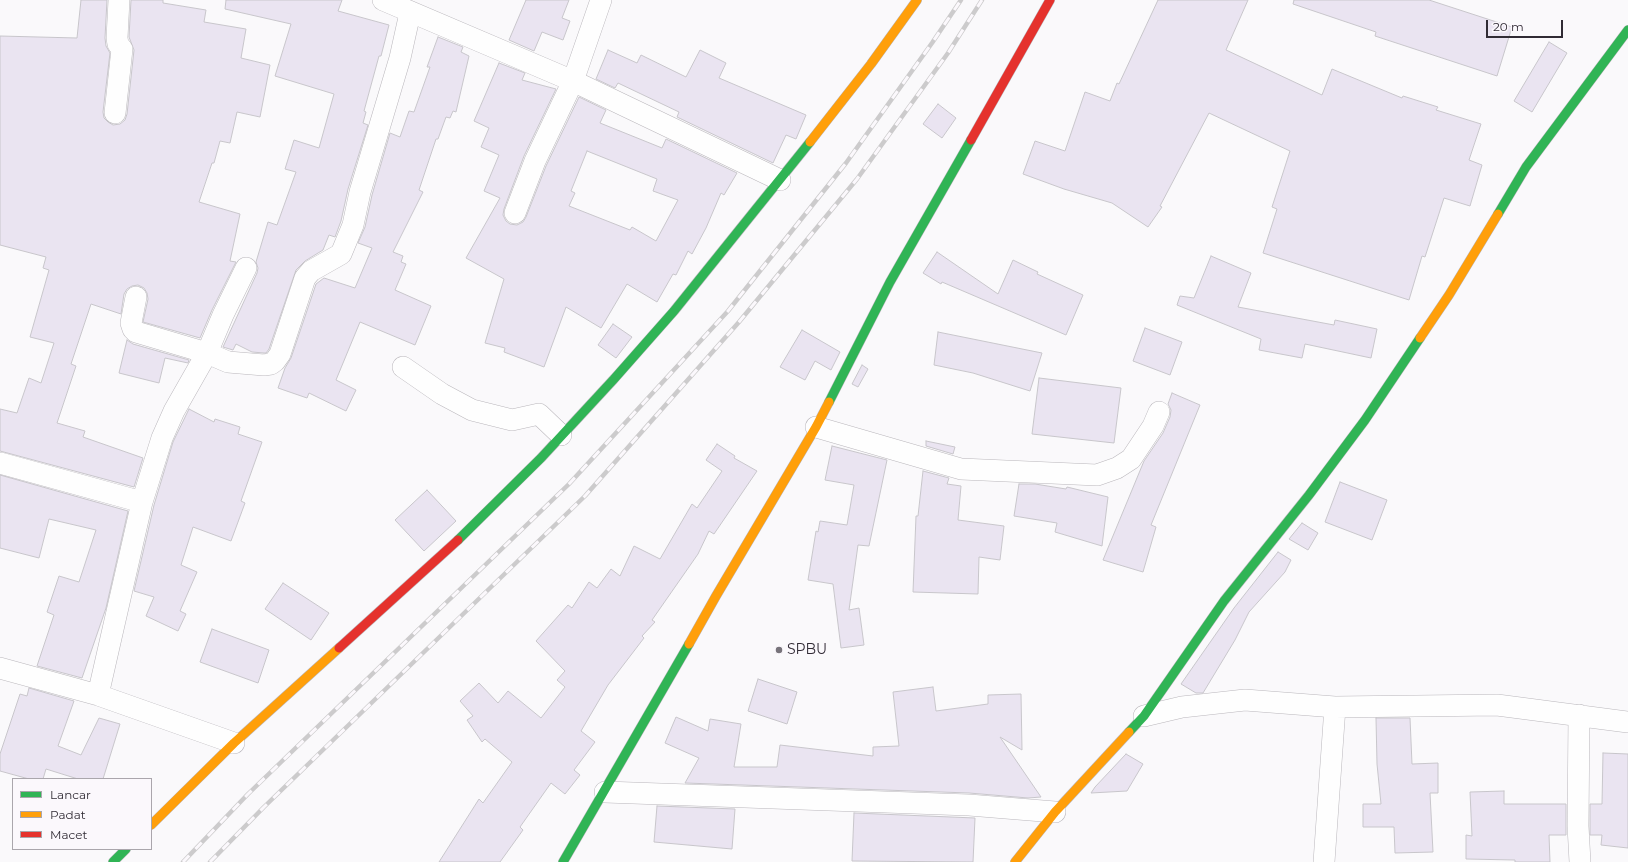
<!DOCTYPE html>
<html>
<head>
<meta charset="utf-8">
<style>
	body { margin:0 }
	#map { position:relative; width:1628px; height:862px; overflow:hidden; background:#faf9fb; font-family:Montserrat,sans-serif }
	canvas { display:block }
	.legend { position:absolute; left:12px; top:778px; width:140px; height:72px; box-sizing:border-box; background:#fbf8fc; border:1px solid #aaa6ac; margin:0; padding:5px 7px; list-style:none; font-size:12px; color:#302b34 }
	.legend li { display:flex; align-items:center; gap:8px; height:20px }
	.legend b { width:20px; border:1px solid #aaa6ac }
	.scale { position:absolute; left:1486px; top:20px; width:77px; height:18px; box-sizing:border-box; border:2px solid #302b34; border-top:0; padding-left:5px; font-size:12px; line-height:14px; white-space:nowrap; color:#302b34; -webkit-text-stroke:3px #fbf8fc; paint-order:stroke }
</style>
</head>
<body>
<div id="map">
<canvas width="1628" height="862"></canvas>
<ul class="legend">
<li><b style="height:5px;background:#30b455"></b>Lancar</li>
<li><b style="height:5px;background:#ff9f0a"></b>Padat</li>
<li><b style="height:5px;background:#e5322d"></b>Macet</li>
</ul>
<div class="scale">20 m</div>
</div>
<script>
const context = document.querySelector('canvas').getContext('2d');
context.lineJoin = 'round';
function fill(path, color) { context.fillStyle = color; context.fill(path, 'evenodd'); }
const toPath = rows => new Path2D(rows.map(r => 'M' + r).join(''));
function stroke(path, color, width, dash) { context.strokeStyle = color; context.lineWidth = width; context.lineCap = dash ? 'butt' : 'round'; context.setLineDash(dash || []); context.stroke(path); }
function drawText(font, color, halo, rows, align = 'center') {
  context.font = font + ' Montserrat,sans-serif'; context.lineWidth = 3; context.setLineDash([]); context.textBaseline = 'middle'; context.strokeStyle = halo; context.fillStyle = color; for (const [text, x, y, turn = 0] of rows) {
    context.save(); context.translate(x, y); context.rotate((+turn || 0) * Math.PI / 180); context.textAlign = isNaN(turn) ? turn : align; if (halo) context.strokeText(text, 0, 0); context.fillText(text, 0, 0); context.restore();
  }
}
const building = toPath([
	[81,0,107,0,105,38,106,46,110,53,103,112,104,118,108,122,113,125,120,124,125,120,127,114,134,50,129,37,131,0,163,0,163,3,206,10,204,22,246,29,241,58,270,65,260,117,237,112,230,143,220,141,214,163,212,163,199,202,240,214,230,261,236,262,212,310,200,338,143,322,148,299,147,293,144,288,138,285,132,286,127,289,124,294,121,314,91,304,71,364,76,366,57,423,85,431,83,437,143,458,134,487,0,451,0,409,17,413,29,378,41,383,54,343,30,337,49,270,43,268,46,257,0,245,0,36,77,38,81,0],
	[226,0,342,0,338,11,389,25,381,56,379,56,364,111,366,112,363,123,368,125,348,189,341,221,335,237,329,235,323,250,305,261,296,270,269,349,266,353,264,353,252,352,236,344,233,350,223,347,257,273,258,268,256,262,268,222,277,225,296,172,285,169,294,140,319,148,334,94,275,76,291,24,225,9,226,0],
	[526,0,569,0,562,18,570,21,563,40,542,32,534,51,509,40,526,0],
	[1158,0,1248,0,1226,50,1322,95,1332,69,1402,98,1403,96,1438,107,1436,110,1481,124,1469,160,1482,165,1470,206,1444,198,1425,257,1422,256,1409,300,1263,253,1277,209,1272,207,1290,151,1209,113,1160,206,1162,207,1148,227,1112,203,1064,189,1023,174,1035,141,1065,151,1085,92,1110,101,1117,83,1119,84,1158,0],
	[1294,0,1429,0,1512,27,1497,76,1375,36,1376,32,1293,4,1294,0],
	[438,37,463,47,461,52,469,56,456,112,453,111,450,118,446,117,438,139,436,139,419,190,423,192,393,252,403,256,401,262,406,264,395,290,431,306,415,345,360,322,336,380,356,390,346,411,309,393,307,398,278,388,285,368,291,358,316,284,324,278,355,288,372,248,358,243,365,227,372,195,390,133,400,137,409,111,414,112,430,67,427,67,438,37],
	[1549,42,1567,53,1532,112,1514,101,1549,42],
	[608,50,637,63,641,55,686,77,700,50,726,63,719,78,806,115,796,139,786,135,773,163,677,117,679,112,618,83,615,88,596,79,608,50],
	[499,63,525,73,522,80,556,89,524,156,504,209,503,215,506,221,510,224,517,225,523,222,526,217,546,166,579,97,606,110,600,123,662,148,666,139,737,173,724,195,721,193,706,228,692,254,688,251,676,275,673,274,657,302,627,284,601,328,566,307,544,367,504,352,505,348,485,343,504,279,466,258,500,198,484,191,499,155,481,147,489,128,474,121,499,63],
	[587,151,657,179,653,191,678,200,656,241,632,227,630,230,569,206,575,193,571,191,587,151],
	[938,104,956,118,942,138,923,124,938,104],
	[937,252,998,294,1013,260,1038,272,1037,274,1083,295,1066,335,942,282,941,284,923,273,937,252],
	[1211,256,1251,273,1238,307,1334,325,1335,320,1377,329,1371,358,1305,344,1302,358,1259,350,1261,339,1177,305,1180,296,1194,298,1211,256],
	[613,324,632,337,616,358,598,345,613,324],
	[1145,328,1182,342,1170,375,1133,361,1145,328],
	[802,330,840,352,831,370,815,361,805,380,780,367,802,330],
	[938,332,1042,353,1030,391,973,373,934,365,938,332],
	[127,340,133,344,189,360,188,363,165,358,159,383,119,373,127,340],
	[862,365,868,369,858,387,852,384,862,365],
	[1039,378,1121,388,1114,443,1032,434,1039,378],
	[1172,393,1200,405,1151,525,1156,527,1143,572,1103,560,1144,461,1163,433,1170,417,1171,410,1168,404,1172,393],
	[189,409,214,422,215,419,240,427,238,434,262,442,241,501,245,503,231,541,193,527,181,565,197,572,180,611,186,614,178,631,146,616,154,597,134,591,154,505,173,442,189,409],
	[926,441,955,447,953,454,926,446,926,441],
	[717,444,735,456,734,458,757,471,714,534,709,531,698,554,652,620,655,622,642,636,644,638,608,685,581,731,595,742,574,770,580,775,565,794,551,783,520,827,523,830,500,862,439,862,479,799,483,803,512,762,485,739,482,742,467,720,473,716,460,701,479,683,498,703,508,691,541,718,565,687,557,680,565,671,536,641,568,605,572,608,589,582,597,588,611,569,620,576,634,546,660,559,692,504,697,508,722,471,706,460,717,444],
	[832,446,887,460,869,546,858,545,849,610,859,608,864,645,841,648,833,584,808,580,816,531,818,532,820,521,847,525,854,485,825,480,832,446],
	[923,471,949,478,947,484,961,486,958,520,1004,526,1000,560,979,557,978,594,913,592,916,516,918,516,923,471],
	[0,475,128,511,106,608,82,678,37,666,54,615,47,612,59,576,79,582,96,530,49,519,39,558,0,548,0,475],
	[1340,482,1387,500,1372,540,1325,522,1340,482],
	[1019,484,1035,484,1066,489,1067,487,1108,497,1102,546,1055,532,1057,523,1014,516,1019,484],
	[427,490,456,521,424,551,395,520,427,490],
	[1302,523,1318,533,1308,550,1289,539,1302,523],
	[1278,552,1291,560,1285,572,1249,612,1235,640,1203,693,1196,693,1181,684,1234,608,1278,552],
	[283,583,329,613,311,640,265,609,283,583],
	[212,629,269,650,258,683,200,662,212,629],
	[758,679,797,692,787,724,748,711,758,679],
	[933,687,936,711,988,704,988,695,1021,694,1022,750,1000,737,1041,797,1028,798,969,793,685,783,699,758,665,743,676,717,708,731,710,719,741,724,734,767,777,767,780,745,873,756,873,747,899,746,893,692,933,687],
	[29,688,74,701,58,746,81,755,99,718,120,724,103,779,78,779,46,769,43,779,29,779,0,771,0,754,20,694,27,696,29,688],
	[1376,718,1410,718,1412,764,1438,763,1438,793,1430,793,1433,852,1395,853,1394,827,1363,827,1363,804,1381,804,1377,764,1376,718],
	[1603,753,1628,754,1628,848,1601,845,1602,835,1590,835,1590,804,1602,804,1603,753],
	[1126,754,1143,764,1127,791,1091,793,1095,787,1126,754],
	[1504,791,1504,804,1566,804,1566,835,1549,835,1550,862,1515,862,1515,860,1466,859,1466,835,1472,836,1470,792,1504,791],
	[657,806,735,809,732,849,654,842,657,806],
	[854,813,975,818,973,862,852,861,854,813]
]);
fill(building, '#eae4f1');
stroke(building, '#c8c6cb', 1);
const street = toPath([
	[383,0,573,81,780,180],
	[115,113,122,49,118,44,117,38,119,0],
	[515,213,535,161,573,81,601,0],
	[136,297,131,323,133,329,136,332,207,353,228,362,264,365,271,364,275,361,280,354,305,278,311,271,341,254,353,225,360,192,400,58,410,13],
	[403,367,442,394,472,410,512,420,539,414,561,435],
	[816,427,961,469,1097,475,1117,468,1131,459,1153,426,1159,412],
	[0,463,142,502],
	[0,668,98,695,234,743],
	[98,695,142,502,162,438,174,411,207,353,223,315,246,268],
	[1579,715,1578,826,1580,862],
	[1144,716,1182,707,1245,700,1335,707,1497,705,1628,722],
	[605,792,969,805,1055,812],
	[1324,862,1335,707]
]);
const fast = toPath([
	[1498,214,1526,167,1628,30],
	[829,402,890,282,971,140],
	[458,540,541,458,614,379,674,311,810,142],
	[1129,732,1144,716,1224,601,1309,495,1365,420,1420,338],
	[113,862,126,849],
	[563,862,689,644]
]);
const slow = toPath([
	[810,142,871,64,917,0],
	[1420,338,1449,295,1498,214],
	[689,644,716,596,816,427,829,402],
	[151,825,234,743,339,648],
	[1015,862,1055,812,1129,732]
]);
const jam = toPath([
	[971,140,1050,0],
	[339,648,458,540]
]);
stroke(street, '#bab7bc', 22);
stroke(fast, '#bab7bc', 10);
stroke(slow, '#bab7bc', 10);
stroke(jam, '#bab7bc', 10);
stroke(street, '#fefefe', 21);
stroke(fast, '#30b455', 9);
stroke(slow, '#ff9f0a', 9);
stroke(jam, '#e5322d', 9);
const rail = toPath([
	[183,862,248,794,569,484,728,311,846,163,932,43,961,0],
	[210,862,264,807,585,496,739,322,857,179,948,53,982,0]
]);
stroke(rail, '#cccbcc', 4.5);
stroke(rail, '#fbf8fc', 3, [9]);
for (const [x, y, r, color] of [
	[779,650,4,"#77737a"]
]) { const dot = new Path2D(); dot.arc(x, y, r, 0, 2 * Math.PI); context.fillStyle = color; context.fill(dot); stroke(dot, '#fbf8fc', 1.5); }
drawText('14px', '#302b34', '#fbf8fc', [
	["SPBU",787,650]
], 'left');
</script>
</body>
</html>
